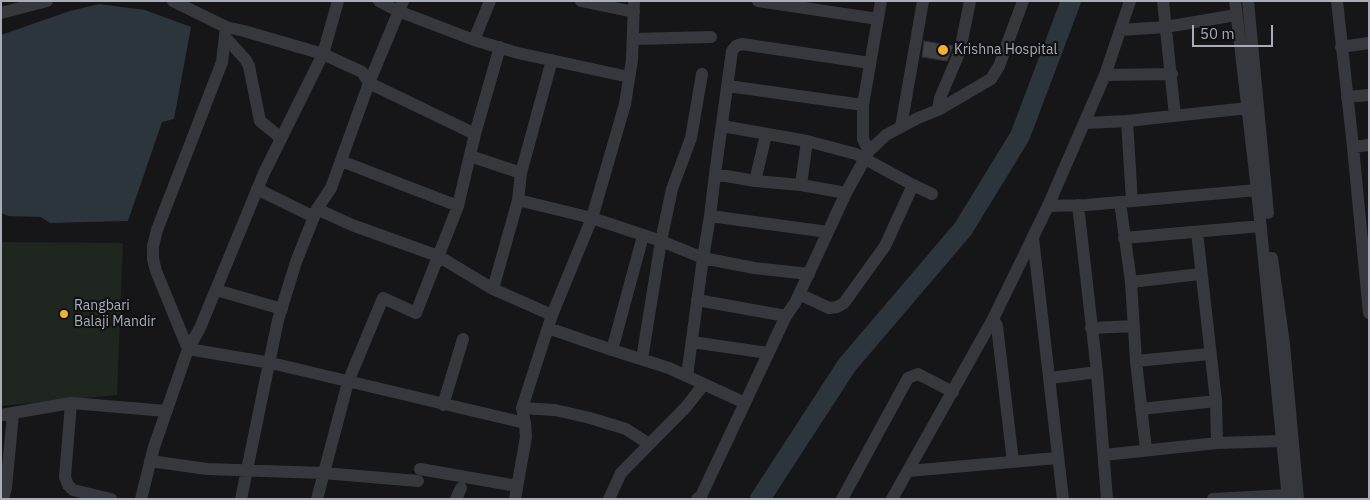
<!DOCTYPE html>
<html>
<head>
<meta charset="utf-8">
<style>
	body { margin:0 }
	#map { position:relative; width:1370px; height:500px; overflow:hidden; background:#161618; font-family:"IBM Plex Sans",sans-serif }
	canvas { display:block }
	.frame { position:absolute; inset:0; border:2px solid #a8adb8; pointer-events:none }
	.scale { position:absolute; left:1192px; top:25px; width:81px; height:22px; box-sizing:border-box; border:2px solid #a8adb8; border-top:0; padding-left:6px; font-size:15px; line-height:18px; white-space:nowrap; color:#a8adb8; -webkit-text-stroke:4px #111113; paint-order:stroke }
</style>
</head>
<body>
<div id="map">
<canvas width="1370" height="500"></canvas>
<div class="frame"></div>
<div class="scale">50 m</div>
</div>
<script>
const context = document.querySelector('canvas').getContext('2d');
context.lineJoin = 'round';
function fill(path, color) { context.fillStyle = color; context.fill(path, 'evenodd'); }
const toPath = rows => new Path2D(rows.map(r => 'M' + r).join(''));
function stroke(path, color, width, dash) { context.strokeStyle = color; context.lineWidth = width; context.lineCap = dash ? 'butt' : 'round'; context.setLineDash(dash || []); context.stroke(path); }
function drawText(font, color, halo, rows, align = 'center') {
  context.font = font + ' "IBM Plex Sans",sans-serif'; context.lineWidth = 4.5; context.setLineDash([]); context.textBaseline = 'middle'; context.strokeStyle = halo; context.fillStyle = color; for (const [text, x, y, turn = 0] of rows) {
    context.save(); context.translate(x, y); context.rotate((+turn || 0) * Math.PI / 180); context.textAlign = isNaN(turn) ? turn : align; if (halo) context.strokeText(text, 0, 0); context.fillText(text, 0, 0); context.restore();
  }
}
fill(toPath([
	[1,242,123,243,117,395,1,406]
]), '#1e261f');
fill(toPath([
	[99,4,145,10,191,27,174,119,162,122,128,221,50,223,41,217,8,216,1,213,1,35,70,11]
]), '#2c353c');
stroke(toPath([
	[760,499,847,365,963,229,1020,136,1071,1]
]), '#2c353c', 20);
const building = toPath([
	[924,41,953,46,947,61,922,57,924,41]
]);
fill(building, '#404145');
stroke(building, '#303034', 1);
stroke(toPath([
	[173,1,226,27,222,62,157,230,153,246,153,259,156,271,188,349,271,363,525,423],
	[379,1,398,11,474,40,518,53,629,77],
	[581,1,634,12],
	[758,1,878,19],
	[1163,1,1175,116],
	[1235,1,1257,190,1288,499],
	[1248,1,1268,213],
	[1337,1,1353,147,1369,313],
	[1,13,47,1],
	[226,27,244,31,323,54,362,72,369,83,475,134],
	[1120,30,1166,27,1236,15],
	[225,37,245,59,249,66,260,121,281,138],
	[634,39,711,37],
	[474,40,490,1],
	[1341,47,1369,43],
	[552,60,521,173,518,200,592,218,661,241,703,258,754,268,809,274],
	[1105,75,1172,74],
	[728,86,863,105],
	[1347,97,1369,95],
	[938,110,940,98,960,51,970,1],
	[1127,121,1132,201],
	[1086,123,1127,121,1248,108],
	[722,126,807,141,856,154,913,185,932,194],
	[901,127,923,1],
	[1353,147,1369,145],
	[869,151,863,139,863,105,881,1],
	[470,156,521,173],
	[341,161,458,206],
	[715,174,755,181,801,185,846,193],
	[755,181,766,135],
	[801,185,807,141],
	[257,189,314,217],
	[1120,202,1131,282,1136,361,1146,450],
	[1078,205,1097,372,1107,499],
	[1048,206,1087,205,1257,190],
	[317,209,352,225,438,256,493,289,552,315],
	[710,216,828,232],
	[1197,232,1216,401,1217,443],
	[1033,238,1063,499],
	[1124,238,1261,226],
	[1272,258,1284,344,1298,499],
	[1131,282,1200,274],
	[493,289,518,200],
	[216,290,282,309],
	[799,294,829,308,837,307,844,303,885,246,913,185],
	[697,300,786,316],
	[993,319,997,326,1013,462],
	[548,328,612,350,669,368,745,403],
	[1091,328,1134,326],
	[692,342,768,353],
	[612,350,643,236],
	[642,359,661,241,672,189,691,138,702,74],
	[1136,361,1209,354],
	[687,376,703,258,710,216,715,174,732,51,736,46,742,44,870,63],
	[1050,378,1097,372],
	[71,403,65,477,68,485,73,490,111,499],
	[443,405,463,339],
	[522,408,555,410,590,418,626,429,649,444],
	[1141,409,1216,401],
	[1,415,71,403,166,411],
	[1104,455,1217,443,1283,441],
	[150,461,207,469,323,473,418,481],
	[420,469,517,486],
	[908,471,1057,458],
	[3,499,6,488,13,414],
	[141,499,154,447,188,349,200,328,264,173,323,54,338,1],
	[241,499,278,320,296,262,317,209,331,188,369,83,403,1],
	[317,499,348,382,383,298,416,313,458,206,475,134,500,47],
	[456,499,461,488],
	[515,499,526,437,525,423,522,408,552,315,592,218,625,104,632,60,634,1],
	[609,499,621,473,686,407,704,384],
	[697,499,701,496,786,316,795,303,846,193,869,151,886,135,918,118,938,110,991,79,999,66,1023,1],
	[842,499,908,378,918,374,953,392],
	[892,499,993,319,1048,206,1105,75,1130,1],
	[1213,499,1288,495]
]), '#37383d', 12);
for (const [x, y, r, color] of [
	[943,50,6,"#f2b134"],
	[64,314,5,"#f2b134"]
]) { const dot = new Path2D(); dot.arc(x, y, r, 0, 2 * Math.PI); context.fillStyle = color; context.fill(dot); stroke(dot, '#111113', 2); }
drawText('14px', '#a8adb8', '#111113', [
	["Krishna Hospital",954,50],
	["Rangbari",74,306],
	["Balaji Mandir",74,322]
], 'left');
</script>
</body>
</html>
